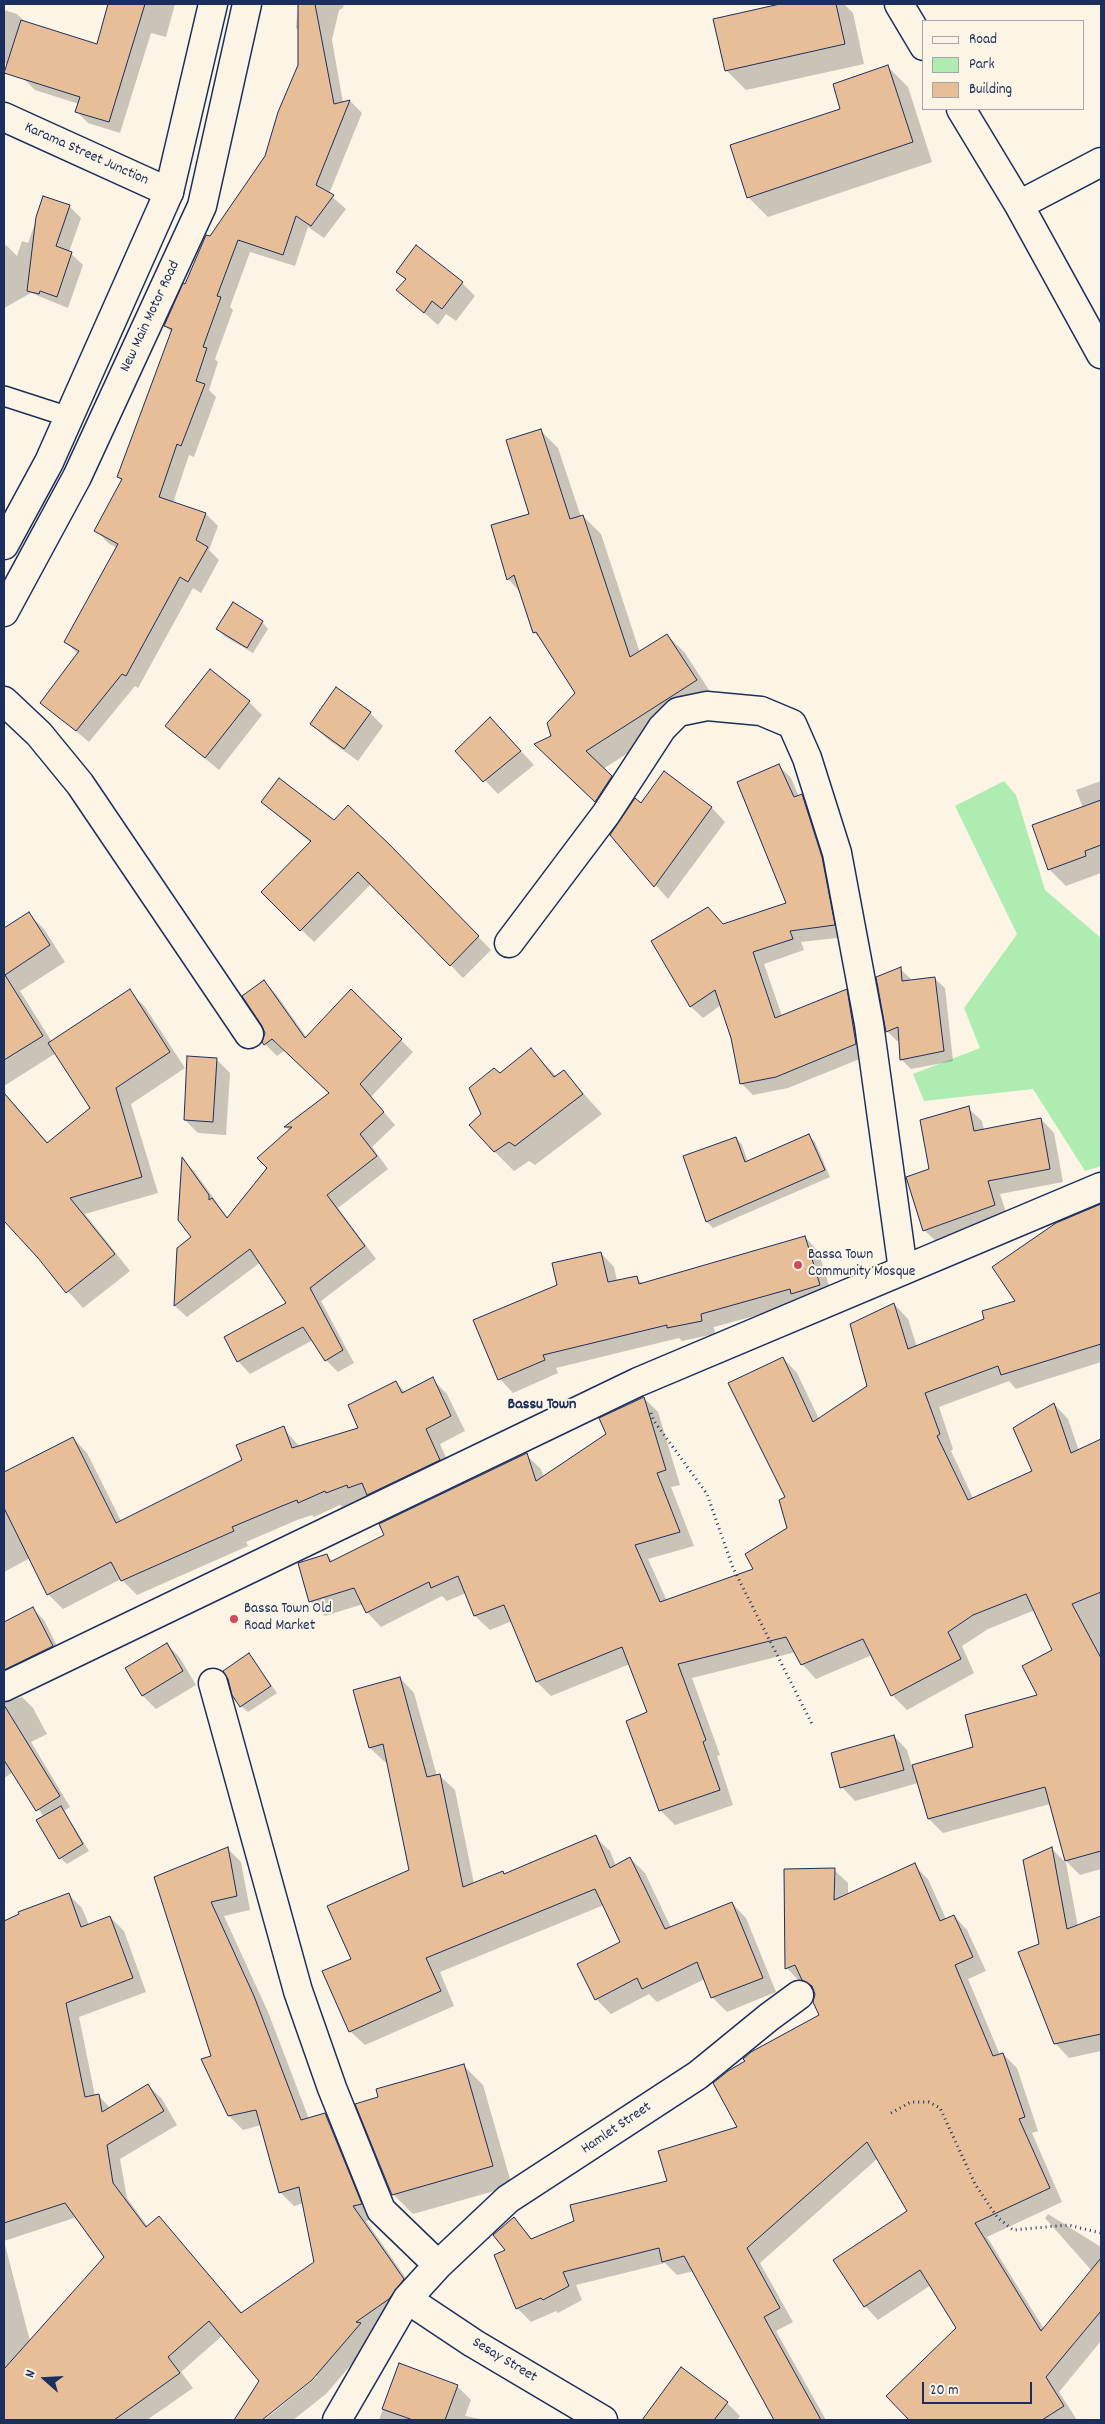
<!DOCTYPE html>
<html>
<head>
<meta charset="utf-8">
<style>
	body { margin:0 }
	#map { position:relative; width:1105px; height:2424px; overflow:hidden; background:#fcf5e5; font-family:Dekko,sans-serif }
	canvas { display:block }
	.frame { position:absolute; inset:0; border:5px solid #1b2f5e; pointer-events:none }
	.legend { position:absolute; left:922px; top:20px; width:162px; height:90px; box-sizing:border-box; background:#fcf5e5; border:1px solid #a2a6af; margin:0; padding:6px 9px; list-style:none; font-size:15px; color:#1b2f5e }
	.legend li { display:flex; align-items:center; gap:10px; height:25px }
	.legend b { width:25px; border:1px solid #a2a6af }
	.north { position:absolute; left:20px; top:2354px; width:50px; height:50px; -webkit-text-stroke:4px #fcf5e5; paint-order:stroke; rotate:289deg; font-size:14px; font-weight:700; line-height:20px; text-align:center; color:#1b2f5e }
	.north::after { content:''; display:block; margin:auto; width:18px; height:22px; background:#1b2f5e; clip-path:polygon(50% 0,100% 100%,50% 72%,0 100%) }
	.scale { position:absolute; left:922px; top:2382px; width:110px; height:22px; box-sizing:border-box; border:2px solid #1b2f5e; border-top:0; padding-left:6px; font-size:15px; line-height:18px; white-space:nowrap; color:#1b2f5e; -webkit-text-stroke:4px #fcf5e5; paint-order:stroke }
</style>
</head>
<body>
<div id="map">
<canvas width="1105" height="2424"></canvas>
<div class="frame"></div>
<ul class="legend">
<li><b style="height:6px;background:#fcf5e5"></b>Road</li>
<li><b style="height:14px;background:#afecb2"></b>Park</li>
<li><b style="height:14px;background:#e8be98"></b>Building</li>
</ul>
<div class="north">N</div>
<div class="scale">20 m</div>
</div>
<script>
const context = document.querySelector('canvas').getContext('2d');
context.lineJoin = 'round';
function fill(path, color) { context.fillStyle = color; context.fill(path, 'evenodd'); }
const toPath = rows => new Path2D(rows.map(r => 'M' + r).join(''));
function stroke(path, color, width, dash) { context.strokeStyle = color; context.lineWidth = width; context.lineCap = dash ? 'butt' : 'round'; context.setLineDash(dash || []); context.stroke(path); }
function drawText(font, color, halo, rows, align = 'center') {
  context.font = font + ' Dekko,sans-serif'; context.lineWidth = 4; context.setLineDash([]); context.textBaseline = 'middle'; context.strokeStyle = halo; context.fillStyle = color; for (const [text, x, y, turn = 0] of rows) {
    context.save(); context.translate(x, y); context.rotate((+turn || 0) * Math.PI / 180); context.textAlign = isNaN(turn) ? turn : align; if (halo) context.strokeText(text, 0, 0); context.fillText(text, 0, 0); context.restore();
  }
}
fill(toPath([
	[1004,781,1016,795,1045,890,1101,938,1101,1166,1085,1171,1033,1089,924,1101,913,1074,980,1048,964,1008,1017,934,955,806]
]), '#afecb2');
fill(toPath([
	[109,4,175,4,166,37,151,33,120,133,88,123,76,111,79,104,35,90,24,79,39,72,4,63,4,10,17,14,25,22,98,45],
	[298,4,344,4,343,8,339,10,332,40,343,103,350,101,362,113,329,194,346,209,324,238,308,227,295,266,250,252,230,307,233,310,215,359,218,362,209,390,216,397,194,457,189,455,173,503,206,514,218,526,209,550,219,560,201,593,193,588,138,688,135,686,89,742,42,703,78,654,66,642,117,548,108,543,96,530,122,480,119,477,172,333,165,326,210,238,266,157,299,65,299,31,296,28],
	[786,4,844,4,853,13,864,64,746,90,726,70,715,20],
	[888,67,908,87,932,162,768,217,748,197],
	[44,198,69,206,81,218,69,252,83,265,68,308,31,293,4,308,4,246,6,245,17,256,22,241,28,243],
	[398,271,462,283,475,296,456,321,446,314,438,325,398,290,406,280],
	[540,430,558,448,581,517,583,516,601,534,640,653,667,635,685,653,714,698,603,769,629,795,614,819,553,762,552,737,577,693,546,644,534,632,520,592,508,579,531,515],
	[262,622,268,629,253,653,224,636,218,629],
	[249,702,262,715,219,770,166,726],
	[370,713,383,726,358,761,325,737,312,724],
	[503,732,534,765,498,794,457,751],
	[779,766,791,778,799,797,802,795,814,807,846,937,801,942,804,950,764,964,782,1016,846,990,858,1002,867,1056,788,1088,753,1095,741,1083,732,1038,721,1005,703,1018,691,1007,653,941,724,925,788,904],
	[664,773,712,808,725,822,668,899,612,835,641,805],
	[1101,781,1101,873,1066,886,1049,869,1083,808,1076,790],
	[262,802,334,822,389,845,491,950,463,978,371,884,314,942,263,892,311,843],
	[28,913,44,929,65,962,20,991,52,1042,129,991,145,1007,185,1068,131,1104,158,1193,85,1214,130,1271,83,1308,4,1219,4,1092,48,1143,92,1108,56,1053,4,1086,4,940,10,935],
	[900,969,910,978,910,982,935,979,945,988,953,1061,911,1069,901,1059,900,1040,897,1041,887,1031],
	[264,982,276,994,307,1038,351,991,413,1052,371,1097,395,1125,372,1147,388,1169,338,1208,376,1259,321,1301,354,1363,338,1372,326,1360,313,1340,250,1374,238,1361,288,1303,261,1262,187,1317,175,1306,178,1248,193,1238,183,1160,194,1171,228,1218,268,1168,290,1131,286,1127,334,1096,275,1039,275,1043,284,1051,277,1056,265,1044],
	[531,1050,556,1076,563,1071,602,1114,535,1165,529,1161,514,1171,494,1151,483,1114,500,1074],
	[216,1059,230,1073,226,1135,198,1133,185,1120],
	[968,1108,982,1121,984,1130,1041,1119,1054,1133,1063,1182,1000,1194,1008,1218,938,1243,924,1230,931,1170],
	[809,1136,815,1142,830,1177,713,1228,707,1222,685,1156,736,1138,742,1145,748,1162],
	[1101,1206,1101,1362,1016,1389,1009,1381,939,1407,953,1449,951,1451,973,1498,1034,1472,1054,1404,1068,1419,1079,1451,1101,1440,1101,1869,1080,1875,1066,1861,1050,1804,943,1833,929,1819,918,1783,855,1801,842,1787,894,1736,907,1750,912,1767,975,1747,1038,1696,1054,1651,1035,1610,988,1629,962,1646,974,1673,907,1710,892,1695,872,1655,816,1679,802,1664,796,1652,692,1678,720,1755,717,1756,733,1805,675,1825,660,1810,649,1713,630,1664,551,1696,537,1682,512,1621,490,1630,475,1616,466,1593,447,1601,442,1596,381,1627,367,1612,363,1604,325,1616,310,1601,327,1555,333,1562,385,1536,526,1455,541,1469,544,1478,607,1434,644,1398,658,1412,680,1485,671,1487,694,1546,648,1559,667,1601,755,1570,788,1529,783,1358,797,1373,819,1419,869,1387,894,1304,908,1319,917,1347,986,1320,1016,1301],
	[805,1237,818,1251,833,1298,802,1303,714,1327,715,1334,682,1341,679,1338,556,1368,558,1373,513,1393,500,1379,475,1321,559,1286,601,1253,614,1267,617,1281,636,1278,643,1284],
	[432,1379,447,1394,465,1431,440,1444,454,1475,364,1502,361,1499,342,1507,340,1505,314,1517,312,1515,297,1520,246,1542,248,1546,137,1595,121,1579,63,1609,48,1594,30,1558,4,1572,4,1474,73,1438,87,1453,121,1521,243,1461,283,1428,300,1447,359,1429,396,1383,405,1392],
	[33,1609,44,1620,63,1658,4,1688,4,1624],
	[167,1644,180,1658,196,1685,156,1709,143,1696,126,1668],
	[249,1655,277,1693,248,1712,241,1706],
	[400,1678,414,1693,437,1776,440,1776,455,1790,474,1884,505,1875,595,1837,610,1851,616,1866,630,1858,645,1873,671,1928,732,1903,746,1918,776,1992,727,2012,713,1998,705,1979,657,2002,649,1994,611,2014,596,1999,579,1965,621,1942,604,1905,440,1972,454,2006,365,2045,350,2031,352,1959,410,1870,388,1761,385,1762,370,1748,355,1691],
	[22,1697,33,1708,47,1734,31,1742,70,1807,64,1811,89,1851,67,1864,60,1858,44,1817,13,1772,4,1778,4,1703],
	[227,1848,241,1862,250,1910,224,1916,268,2012,309,2119,325,2114,339,2128,375,2218,366,2221,417,2294,374,2338,326,2394,293,2420,264,2420,317,2377,316,2375,260,2420,236,2420,261,2381,223,2335,181,2372,193,2388,147,2420,4,2420,4,1922,68,1894,82,1908,89,1925,110,1917,124,1931,146,1992,79,2017,95,2096,98,2095,110,2108,148,2085,162,2099,177,2125,120,2159,127,2198,148,2227,159,2217,243,2314,316,2262,304,2203,294,2206,280,2192,261,2125,243,2130,229,2116,213,2057,155,1877],
	[77,2217,106,2257,30,2341,4,2241],
	[1052,1849,1066,1863,1078,1927,1101,1918,1101,2051,1069,2058,1055,2043,1040,1945],
	[914,1865,928,1879,946,1919,954,1916,967,1930,986,1971,968,1979,1000,2055,1003,2054,1017,2068,1038,2131,1032,2133,1062,2202,987,2237,1044,2329,1092,2271,1045,2218,1048,2214,1101,2247,1101,2341,1059,2392,1077,2420,911,2420,888,2396,957,2328,931,2285,878,2320,865,2306,909,2211,878,2158,760,2263,793,2322,776,2331,826,2420,776,2420,694,2271,677,2275,665,2263,576,2285,582,2300,558,2313,556,2311,531,2322,517,2308,507,2251,514,2219,533,2240,669,2182,739,2128,821,2015,815,1991,804,1980,800,1982,787,1968,834,1870,848,1883,848,1895],
	[463,2065,483,2085,512,2186,413,2214,393,2194],
	[399,2365,457,2386,471,2400,465,2416,486,2420,379,2420],
	[727,2403,740,2416,737,2420,644,2420]
]), '#0003');
const building = toPath([
	[108,4,145,4,109,122,75,112,80,97,4,73,21,20,97,44,108,4],
	[298,4,315,4,334,104,350,100,316,185,334,195,311,226,296,216,283,255,238,240,217,296,221,297,203,347,207,348,196,381,205,384,181,446,177,444,159,497,206,513,196,540,208,547,188,582,180,577,126,676,122,674,76,731,40,703,79,651,64,642,118,544,94,531,122,479,117,477,172,329,164,326,183,283,185,284,206,235,210,236,265,156,278,112,298,65,298,4],
	[780,4,836,4,845,44,725,71,713,19,780,4],
	[888,65,913,142,747,198,730,145,840,109,833,84,888,65],
	[43,196,70,205,56,246,72,252,57,297,40,291,39,294,27,291,36,217,43,196],
	[416,245,463,282,442,309,432,301,424,313,396,290,406,279,396,272,416,245],
	[541,429,570,519,583,515,630,657,667,634,697,680,586,751,612,776,595,802,534,744,551,736,547,723,575,693,536,632,533,633,514,575,507,580,491,525,529,514,506,440,541,429],
	[233,602,263,621,247,648,216,629,233,602],
	[210,669,250,701,205,758,165,726,210,669],
	[336,687,371,712,344,749,310,724,336,687],
	[490,717,521,751,483,782,455,751,490,717],
	[779,764,794,797,802,794,822,857,835,925,790,931,793,939,753,952,775,1018,847,989,856,1044,776,1077,740,1084,731,1038,715,990,690,1007,651,941,708,907,723,924,786,903,737,782,779,764],
	[664,771,712,807,654,887,610,835,635,798,641,803,664,771],
	[279,778,334,820,348,805,389,844,479,936,450,966,358,872,300,931,261,892,311,841,261,802,279,778],
	[1101,800,1101,845,1085,851,1086,856,1048,870,1032,825,1101,800],
	[29,912,50,945,5,975,43,1036,4,1060,4,928,29,912],
	[901,967,902,981,935,977,944,1051,900,1060,898,1027,886,1032,876,977,901,967],
	[264,980,305,1038,351,989,402,1039,360,1084,384,1112,360,1134,377,1156,327,1195,365,1246,310,1288,343,1350,325,1361,303,1327,237,1362,224,1337,286,1303,250,1249,174,1306,177,1248,191,1237,178,1220,182,1157,209,1195,209,1200,212,1198,227,1218,267,1168,257,1158,292,1127,284,1127,329,1093,272,1039,264,1045,262,1042,265,1033,262,1026,242,996,264,980],
	[130,989,170,1052,116,1088,142,1177,70,1198,115,1254,66,1293,38,1258,4,1221,4,1093,47,1143,90,1108,48,1043,130,989],
	[531,1048,554,1077,564,1070,583,1094,515,1146,509,1142,494,1152,469,1125,481,1114,469,1088,494,1068,500,1073,531,1048],
	[187,1056,217,1058,213,1122,184,1120,187,1056],
	[969,1106,974,1131,1041,1118,1050,1169,988,1181,995,1205,923,1231,906,1177,929,1169,920,1120,969,1106],
	[809,1134,825,1170,706,1222,683,1156,736,1137,745,1162,809,1134],
	[1101,1204,1101,1344,1001,1375,998,1366,925,1393,940,1434,937,1436,968,1500,1032,1471,1013,1428,1054,1403,1071,1453,1101,1439,1101,1592,1072,1604,1101,1658,1101,1851,1065,1861,1045,1787,928,1819,912,1765,973,1747,965,1715,1037,1695,1022,1666,1052,1650,1026,1594,973,1615,948,1632,961,1659,891,1696,863,1639,801,1665,786,1637,678,1664,706,1740,703,1742,720,1790,659,1811,626,1721,647,1712,622,1647,536,1682,504,1605,474,1616,458,1576,431,1588,429,1582,366,1613,354,1588,309,1602,298,1563,327,1554,330,1562,384,1535,379,1524,527,1453,536,1481,606,1434,599,1418,644,1397,666,1470,657,1473,680,1532,635,1545,660,1602,753,1569,745,1554,787,1528,779,1500,785,1497,728,1383,783,1357,813,1422,867,1386,850,1324,894,1303,908,1349,984,1319,982,1311,1015,1301,992,1267,1056,1223,1101,1204],
	[805,1236,820,1285,791,1294,790,1289,701,1314,702,1321,667,1328,667,1325,543,1355,545,1360,498,1380,473,1320,557,1285,552,1263,601,1252,608,1282,637,1276,639,1284,805,1236],
	[433,1377,451,1416,426,1429,440,1460,367,1495,362,1483,348,1488,347,1485,326,1493,325,1491,298,1503,297,1500,282,1506,232,1527,234,1531,121,1581,111,1562,47,1595,4,1508,4,1472,73,1437,116,1523,242,1460,236,1445,284,1426,292,1448,358,1428,348,1405,396,1381,402,1393,433,1377],
	[33,1607,53,1646,4,1670,4,1622,33,1607],
	[167,1643,183,1671,142,1696,125,1668,167,1643],
	[249,1653,271,1686,240,1707,232,1695,228,1679,223,1671,249,1653],
	[400,1677,427,1777,440,1774,463,1887,503,1871,504,1874,596,1835,610,1868,630,1857,665,1929,732,1902,763,1978,711,1998,697,1962,642,1989,637,1978,595,2000,577,1964,620,1942,595,1889,426,1958,441,1991,349,2032,322,1971,351,1959,327,1906,409,1870,383,1744,369,1748,353,1690,400,1677],
	[4,1705,60,1796,36,1811,4,1760,4,1705],
	[894,1735,904,1770,840,1788,831,1753,894,1735],
	[61,1806,83,1844,59,1859,36,1820,61,1806],
	[228,1847,237,1896,211,1902,254,1996,301,2120,325,2113,362,2204,353,2206,404,2279,389,2299,356,2322,361,2323,312,2380,262,2420,234,2420,259,2381,209,2321,168,2357,180,2373,114,2420,4,2420,4,2369,104,2257,65,2203,4,2223,4,1921,19,1914,18,1912,69,1893,81,1927,110,1916,133,1978,66,2003,85,2097,99,2094,102,2112,148,2084,164,2111,107,2145,113,2183,146,2227,159,2216,241,2313,314,2262,299,2187,279,2193,256,2110,228,2116,201,2059,211,2056,154,1877,228,1847],
	[1052,1847,1067,1929,1101,1916,1101,2034,1054,2044,1018,1952,1039,1944,1023,1860,1052,1847],
	[915,1863,940,1921,954,1915,973,1957,955,1965,993,2056,1003,2053,1025,2117,1019,2119,1050,2188,975,2223,1041,2331,1101,2258,1101,2311,1046,2377,1064,2406,1042,2420,909,2420,886,2396,956,2328,920,2270,864,2307,833,2260,907,2211,867,2142,747,2248,780,2308,764,2317,821,2420,774,2420,684,2256,662,2262,659,2248,563,2272,569,2286,543,2300,541,2298,516,2309,494,2255,505,2250,493,2235,514,2217,531,2239,574,2221,570,2205,667,2181,658,2151,737,2127,713,2083,728,2071,745,2061,743,2059,751,2052,819,2015,813,2002,815,1994,812,1986,802,1980,795,1965,785,1969,784,1869,835,1868,834,1900,915,1863],
	[464,2064,493,2166,392,2195,355,2104,378,2097,376,2089,464,2064],
	[399,2363,458,2385,445,2420,413,2420,382,2409,399,2363],
	[681,2367,728,2402,714,2420,642,2420,681,2367]
]);
fill(building, '#e8be98');
stroke(building, '#1b2f5e', 1);
const service = toPath([
	[4,396,69,417]
]);
const minor = toPath([
	[899,4,924,46],
	[961,109,1019,205,1101,354],
	[1019,205,1101,162],
	[4,701,39,734,80,784,249,1034],
	[509,943,606,814,662,728,678,712,707,706,761,711,792,724,807,758,837,853,869,1024,903,1270],
	[213,1683,298,1991,332,2088,381,2210,438,2265,407,2299,337,2420],
	[438,2265,508,2199,698,2075,769,2017,799,1995],
	[407,2299,473,2343,603,2420]
]);
const tertiary = toPath([
	[4,117,169,192],
	[4,1687,638,1382,1101,1187]
]);
const trunk = toPath([
	[4,545,49,462,169,192,213,4],
	[4,612,77,477,202,206,247,4]
]);
stroke(service, '#1b2f5e', 22);
stroke(minor, '#1b2f5e', 31);
stroke(tertiary, '#1b2f5e', 31);
stroke(trunk, '#1b2f5e', 31);
stroke(toPath([
	[651,1413,654,1421,707,1494,733,1568,813,1726],
	[891,2113,911,2102,929,2102,940,2108,975,2184,997,2217,1013,2230,1068,2225,1101,2233]
]), '#1b2f5e', 3, [1, 4]);
stroke(service, '#fcf5e5', 19);
stroke(minor, '#fcf5e5', 28);
stroke(tertiary, '#fcf5e5', 28);
stroke(trunk, '#fcf5e5', 28);
for (const [x, y, r, color] of [
	[798,1265,5,"#d1495b"],
	[234,1619,5,"#d1495b"]
]) { const dot = new Path2D(); dot.arc(x, y, r, 0, 2 * Math.PI); context.fillStyle = color; context.fill(dot); stroke(dot, '#fcf5e5', 2); }
drawText('15px', '#1b2f5e', '#fcf5e5', [
	["Karama Street Junction",86,155,24],
	["New Main Motor Road",151,317,-65],
	["Hamlet Street",617,2129,-34],
	["Sesay Street",504,2361,31]
]);
drawText('15px', '#1b2f5e', '#fcf5e5', [
	["Bassa Town",808,1256],
	["Community Mosque",808,1273],
	["Bassa Town Old",244,1610],
	["Road Market",244,1627]
], 'left');
drawText('bold 16px', '#1b2f5e', '#fcf5e5', [
	["Bassu Town",542,1406]
]);
</script>
</body>
</html>
